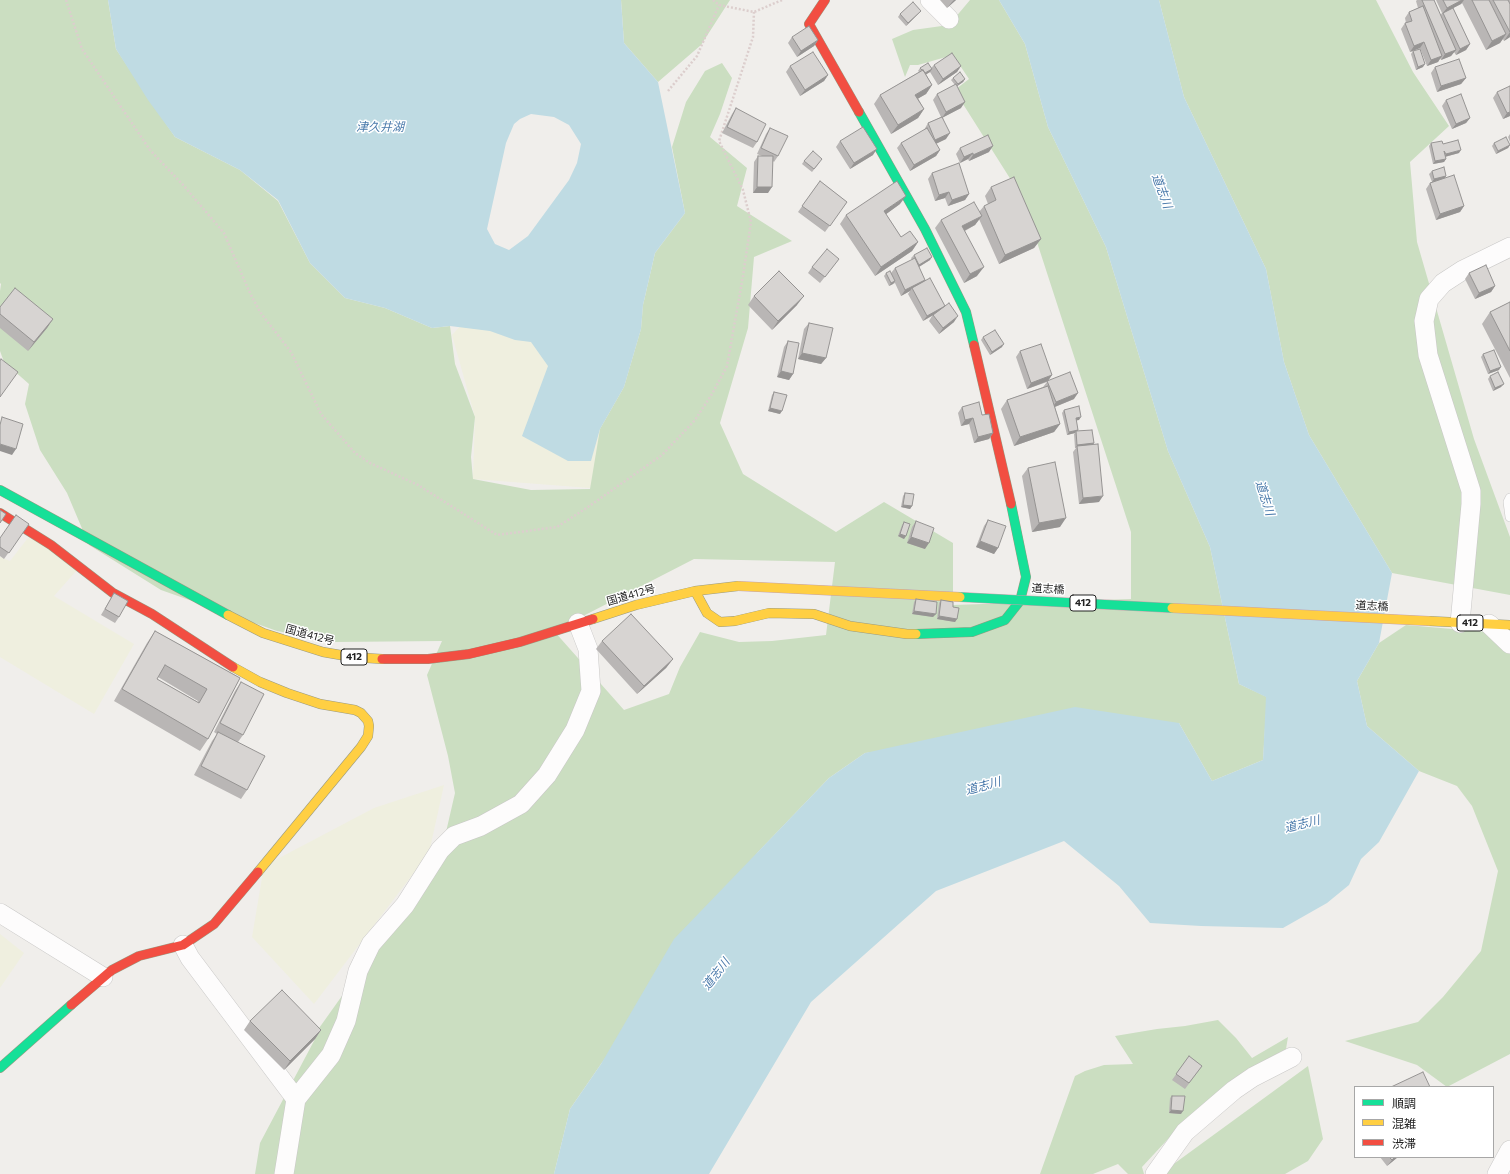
<!DOCTYPE html>
<html>
<head>
<meta charset="utf-8">
<style>
	body { margin:0 }
	#map { position:relative; width:1510px; height:1174px; overflow:hidden; background:#f0eeeb; font-family:Commissioner,"Noto Sans JP",sans-serif }
	canvas { display:block }
	.legend { position:absolute; left:1354px; top:1086px; width:140px; height:72px; box-sizing:border-box; background:#fff; border:1px solid #a7a7a7; margin:0; padding:5px 7px; list-style:none; font-size:12px; color:#222 }
	.legend li { display:flex; align-items:center; gap:8px; height:20px }
	.legend b { width:20px; border:1px solid #a7a7a7 }
</style>
</head>
<body>
<div id="map">
<canvas width="1510" height="1174"></canvas>
<ul class="legend">
<li><b style="height:5px;background:#16e098"></b>順調</li>
<li><b style="height:5px;background:#ffcf43"></b>混雑</li>
<li><b style="height:5px;background:#f24e42"></b>渋滞</li>
</ul>
</div>
<script>
const context = document.querySelector('canvas').getContext('2d');
context.lineJoin = 'round';
function fill(path, color) { context.fillStyle = color; context.fill(path, 'evenodd'); }
const toPath = rows => new Path2D(rows.map(r => 'M' + r).join(''));
function stroke(path, color, width, dash) { context.strokeStyle = color; context.lineWidth = width; context.lineCap = dash ? 'butt' : 'round'; context.setLineDash(dash || []); context.stroke(path); }
function drawText(font, color, halo, rows, align = 'center') {
  context.font = font + ' Commissioner,"Noto Sans JP",sans-serif'; context.lineWidth = 3; context.setLineDash([]); context.textBaseline = 'middle'; context.strokeStyle = halo; context.fillStyle = color; for (const [text, x, y, turn = 0] of rows) {
    context.save(); context.translate(x, y); context.rotate((+turn || 0) * Math.PI / 180); context.textAlign = isNaN(turn) ? turn : align; if (halo) context.strokeText(text, 0, 0); context.fillText(text, 0, 0); context.restore();
  }
}
fill(toPath([
	[653,118,640,377,590,488,473,479,475,417,452,335],
	[31,534,78,569,54,596,134,644,94,714,0,657,0,557,10,561],
	[444,785,429,853,314,1004,252,937,264,866,374,808],
	[0,934,24,953,0,988]
]), '#efefdf');
fill(toPath([
	[0,0,108,0,116,49,175,137,240,170,278,201,310,263,345,298,385,308,432,328,450,326,455,364,475,417,471,457,473,479,531,490,590,489,600,429,624,387,641,329,643,305,655,253,685,213,672,147,686,102,705,71,722,63,732,78,720,114,710,137,747,168,737,206,792,241,754,257,748,328,720,423,743,474,836,532,884,502,953,543,953,605,1131,599,1131,532,1023,199,963,104,956,89,969,79,953,55,918,65,910,65,905,77,892,39,913,30,949,25,970,0,999,0,1025,44,1048,127,1106,247,1168,451,1210,547,1239,684,1267,697,1263,760,1212,781,1179,723,865,753,829,778,758,852,601,1064,570,1109,554,1174,255,1174,260,1143,315,1039,317,1031,440,858,455,793,448,756,427,675,442,641,335,642,277,631,161,590,89,545,67,493,40,450,25,404,29,384,4,362,0,351,0,291,1,284,0,283],
	[694,559,835,562,826,635,772,641,739,642,700,632,680,667,669,694,624,710,554,631],
	[621,0,730,0,701,45,658,82,624,43],
	[1159,0,1376,0,1413,72,1449,126,1410,162,1417,242,1474,439,1510,537,1510,595,1392,573,1309,435,1284,362,1266,269,1184,97],
	[1406,625,1510,634,1510,1054,1447,1087,1417,1065,1345,1041,1418,1022,1443,997,1481,951,1498,871,1472,806,1457,786,1419,771,1367,726,1357,681,1379,643],
	[1218,1020,1236,1038,1252,1058,1288,1037,1286,1049,1264,1061,1212,1101,1168,1139,1142,1167,1144,1174,1128,1174,1118,1164,1093,1174,1040,1174,1075,1076,1085,1071,1104,1065,1133,1064,1115,1036,1157,1029,1185,1026],
	[1308,1066,1323,1139,1308,1161,1285,1174,1160,1174]
]), '#cbdec1');
fill(toPath([
	[108,0,621,0,624,43,658,82,685,213,655,253,643,305,641,329,624,387,600,429,591,461,568,461,522,436,548,366,531,342,515,340,490,331,450,326,432,328,385,308,345,298,310,263,278,200,240,170,175,137,148,100,116,49],
	[531,114,554,117,569,125,581,144,577,163,569,180,528,236,509,250,495,244,487,229,506,143,514,124,520,119],
	[999,0,1159,0,1184,97,1266,269,1284,362,1309,435,1392,573,1379,643,1357,681,1367,726,1419,771,1379,842,1361,859,1349,885,1327,903,1283,928,1201,926,1150,923,1119,886,1064,841,936,891,811,1002,709,1174,554,1174,570,1109,601,1064,674,939,829,778,865,753,1075,707,1179,723,1212,781,1263,760,1266,697,1239,684,1210,547,1168,451,1106,247,1048,127,1025,44]
]), '#bfdbe3');
const lane = toPath([
	[1510,498,1508,502,1510,517]
]);
const street = toPath([
	[930,0,949,19],
	[1460,623,1471,504,1471,491,1428,355,1424,321,1429,299,1443,283,1463,270,1510,247],
	[1489,624,1510,644],
	[0,913,103,977],
	[183,945,190,958,296,1099],
	[284,1174,296,1099,331,1055,346,1021,358,971,371,944,405,905,440,850,454,836,481,826,521,804,547,775,575,730,591,691,588,649,578,623],
	[1155,1174,1185,1132,1234,1090,1253,1077,1292,1057],
	[1497,1174,1510,1150]
]);
const fast = toPath([
	[859,112,925,229,966,312,974,345],
	[0,490,228,615],
	[916,634,972,632,1005,620,1020,601,1026,577,1011,504],
	[0,1068,71,1005]
]);
const slow = toPath([
	[695,591,707,613,720,622,735,621,769,613,814,614,850,626,907,634,916,634],
	[228,615,263,633,323,652,352,657,382,659],
	[593,619,636,605,695,591,738,586],
	[1429,621,1510,625],
	[233,667,260,682,287,693,320,704,355,710,361,713,368,721,369,726,368,736,361,747,258,872]
]);
const jam = toPath([
	[825,0,809,24,859,112],
	[974,345,1011,504],
	[0,513,51,545,113,593,152,614,233,667],
	[382,659,428,659,469,654,520,642,593,619],
	[71,1005,112,970,139,956,183,945,214,924,258,872]
]);
stroke(lane, '#c9c8c7', 10);
stroke(street, '#c9c8c7', 20);
stroke(fast, '#999a82', 10);
stroke(slow, '#999a82', 10);
stroke(jam, '#999a82', 10);
stroke(toPath([
	[66,0,82,49,150,150,184,186,224,233,249,291,260,312,291,352,321,414,355,453,370,463,418,485,497,535,557,527,588,507,662,455,695,420,712,394,727,366,743,276,751,222,743,190,719,141,753,37,754,12],
	[713,0,719,5,754,12,782,0],
	[668,91,697,56,719,5]
]), '#dccecd', 2.5, [2, 2]);
stroke(lane, '#fdfcfc', 9);
stroke(street, '#fdfcfc', 19);
stroke(fast, '#16e098', 9);
stroke(slow, '#ffcf43', 9);
stroke(jam, '#f24e42', 9);
const fastBridge = toPath([
	[960,597,1172,608]
]);
const slowBridge = toPath([
	[738,586,960,597],
	[1172,608,1429,621]
]);
stroke(fastBridge, '#c5a2ac', 10, []);
stroke(slowBridge, '#c5a2ac', 10, []);
stroke(fastBridge, '#16e098', 9);
stroke(slowBridge, '#ffcf43', 9);
fill(toPath([
	[940,0,956,0,947,8],
	[1417,0,1434,0,1440,16,1442,13,1436,0,1510,0,1510,37,1504,41,1503,39,1500,43,1486,50,1462,3,1461,4,1453,8,1470,44,1466,50,1456,55,1454,52,1451,56,1441,60,1440,58,1438,62,1427,66,1420,48,1410,52,1401,29,1405,23,1406,23,1405,18,1409,12,1418,8,1416,1],
	[921,11,906,26,898,17,900,14],
	[792,37,818,40,814,46,797,57,788,43],
	[1413,51,1423,67,1416,70,1411,54],
	[934,65,961,66,957,72,938,85,930,72,926,74,932,85,926,94,918,98,924,109,918,118,891,134,874,104,880,95,919,72,918,71,920,68,931,68],
	[790,66,828,75,824,81,800,96,786,72],
	[1435,67,1466,78,1461,84,1437,92,1431,73],
	[953,78,965,79,963,82,957,86,961,108,943,117,946,139,936,144,940,150,936,156,910,171,897,148,901,143,924,130,928,123,941,117,933,100,937,94,955,85,951,80],
	[1497,92,1510,116,1503,119,1493,98],
	[1446,100,1470,118,1466,123,1452,129,1442,106],
	[736,108,757,142,753,148,722,133,732,114],
	[770,128,778,156,774,162,773,161,768,193,753,193,754,162,758,156,762,156,757,154,766,134],
	[1510,134,1510,142,1508,137],
	[840,141,873,155,850,169,836,147],
	[1431,143,1443,144,1459,153,1445,157,1446,159,1444,162,1433,164,1429,146],
	[1494,143,1510,145,1508,148,1496,154,1492,146],
	[960,148,989,152,969,161,968,159,960,163,956,154],
	[804,161,820,162,812,172,802,164],
	[1432,171,1446,176,1445,178,1464,206,1460,212,1436,220,1426,189,1430,183,1432,182,1429,174],
	[932,173,969,194,965,200,948,206,945,198,935,201,928,179],
	[820,181,847,202,825,232,798,212],
	[991,187,1041,239,1034,248,999,264,979,219,975,225,965,231,977,276,964,283,935,228,941,220,979,212,984,206,988,204,985,196],
	[900,204,886,214,901,237,918,242,912,251,875,276,840,224,846,215],
	[914,255,930,260,919,267,925,281,954,322,939,334,929,321,932,316,923,321,908,294,910,291,901,296,895,283,889,286,884,276,886,273,891,273,895,268,912,260,911,258],
	[839,259,820,283,808,273,812,267],
	[1469,273,1495,286,1491,292,1475,299,1465,279],
	[754,296,797,305,772,330,748,305],
	[1510,302,1510,378,1482,324,1490,312],
	[0,307,53,319,47,328,28,351,0,328],
	[809,323,826,358,821,364,798,359,804,329],
	[983,337,1002,347,990,355,981,340],
	[788,341,793,374,789,380,777,377,784,347],
	[1020,351,1052,375,1048,380,1074,399,1055,407,1060,424,1054,432,1014,446,1001,409,1007,400,1043,387,1047,382,1027,389,1016,357],
	[1483,354,1499,370,1488,374,1481,357],
	[1490,376,1501,387,1493,391,1488,379],
	[774,392,780,414,768,411,772,395],
	[962,407,982,415,993,433,989,439,974,443,969,424,961,426,958,413],
	[1064,410,1079,420,1076,420,1078,430,1078,431,1094,443,1093,444,1099,502,1079,504,1073,452,1076,448,1075,448,1074,434,1075,433,1067,435,1062,413],
	[1028,468,1060,527,1032,532,1022,476],
	[905,493,912,506,910,509,901,507,903,496],
	[988,520,998,548,994,554,976,547,984,526],
	[916,521,925,549,907,543,912,527],
	[904,522,906,536,904,539,898,536,902,525],
	[29,524,4,559,0,556,0,538],
	[114,593,119,617,115,623,101,615],
	[916,599,933,617,912,614,914,602],
	[941,600,953,607,957,619,955,622,937,619,939,603],
	[155,631,240,678,208,739,200,751,114,701,147,643],
	[158,677,198,701,198,702,157,679],
	[602,641,673,659,666,668,637,694,596,649],
	[241,682,243,735,238,742,247,790,241,799,194,775,212,741,217,734,214,732,235,691],
	[250,1021,321,1030,315,1039,284,1070,244,1030],
	[1189,1056,1202,1066,1185,1089,1172,1080],
	[1172,1096,1181,1114,1169,1113,1170,1098],
	[1380,1157,1398,1157,1387,1166]
]), '#b9b6b5');
fill(toPath([
	[954,0,956,0,947,8,952,2],
	[1462,0,1464,0,1461,4,1442,14,1447,8],
	[921,11,906,26,908,23],
	[1510,32,1510,37,1504,41],
	[1506,34,1500,43,1486,50,1492,41],
	[818,40,814,46,797,57,801,51],
	[1424,42,1420,48,1410,52,1414,46],
	[1470,44,1466,50,1456,55,1460,49],
	[1456,50,1451,56,1441,60,1445,54],
	[1442,56,1438,62,1427,66,1431,60],
	[1425,64,1423,67,1416,70,1418,67],
	[961,66,957,72,938,85,943,79],
	[932,69,930,72,922,77,924,74],
	[828,75,824,81,800,96,805,90],
	[1466,78,1461,84,1437,92,1441,86],
	[965,79,963,82,956,87,958,84],
	[932,85,926,94,909,104,915,95],
	[965,102,961,108,942,118,946,112],
	[924,109,918,118,891,134,898,125],
	[1510,112,1510,116,1503,119,1507,113],
	[1470,118,1466,123,1452,129,1456,124],
	[950,133,946,139,931,146,935,140],
	[1510,145,1508,148,1496,154,1498,151],
	[993,146,989,152,969,161,973,155],
	[877,149,873,155,850,169,854,163],
	[940,150,936,156,910,171,914,165],
	[1461,150,1459,153,1444,157,1446,154],
	[973,153,968,159,960,163,964,157],
	[1446,159,1444,162,1433,164,1435,161],
	[1446,176,1444,179,1432,182,1434,179],
	[757,187,772,187,768,193,753,193],
	[949,192,945,198,935,201,939,195],
	[969,194,965,200,948,206,952,200],
	[906,196,900,204,878,220,884,211],
	[1464,206,1460,212,1436,220,1440,214],
	[982,216,975,225,956,235,962,226],
	[1041,239,1034,248,999,264,1005,255],
	[918,242,912,251,875,276,881,267],
	[932,257,930,260,917,268,919,265],
	[984,267,977,276,964,283,970,274],
	[925,280,921,286,912,288,910,291,901,296,905,290],
	[895,281,893,284,889,286,891,283],
	[1495,286,1491,292,1475,299,1479,293],
	[804,296,797,305,772,330,778,321],
	[945,306,941,312,933,315,923,321,927,316],
	[958,316,954,322,939,334,943,328],
	[53,319,47,328,28,351,34,342],
	[1004,344,1002,347,990,355,992,352],
	[802,353,826,358,821,364,798,359],
	[1501,367,1499,370,1488,374,1490,371],
	[781,371,793,374,789,380,777,377],
	[1052,375,1048,381,1027,389,1031,383],
	[1504,384,1501,387,1493,391,1495,388],
	[1078,393,1074,399,1052,408,1056,402],
	[770,408,782,411,780,414,768,411],
	[1081,417,1079,420,1074,421,1076,418],
	[973,418,969,424,961,426,965,420],
	[1060,424,1054,432,1014,446,1020,437],
	[1078,430,1076,433,1076,431,1075,433,1067,435,1069,432],
	[993,433,989,439,974,443,978,437],
	[1094,443,1092,446,1077,446,1075,448,1077,445],
	[0,444,16,449,12,455,0,451],
	[1103,496,1099,502,1079,504,1083,498],
	[903,505,912,506,910,509,901,507],
	[1066,518,1060,527,1032,532,1039,523],
	[900,534,906,536,904,539,898,536],
	[911,537,929,543,925,549,907,543],
	[980,541,998,548,994,554,976,547],
	[914,611,936,614,933,617,912,614],
	[939,616,957,619,955,622,937,619],
	[673,659,666,668,637,694,644,686],
	[321,1030,315,1039,284,1070,290,1061],
	[1171,1110,1183,1111,1181,1114,1169,1113],
	[1395,1157,1398,1157,1387,1166,1392,1160]
]), '#969493');
const building = toPath([
	[1422,0,1434,0,1456,50,1445,54,1422,0],
	[1443,0,1462,0,1447,8,1443,0],
	[1472,0,1489,0,1506,34,1492,41,1472,0],
	[1493,0,1508,0,1510,4,1510,32,1493,0],
	[913,2,921,11,908,23,900,14,913,2],
	[1423,6,1442,56,1431,60,1424,42,1414,46,1405,23,1412,21,1409,12,1423,6],
	[1453,8,1470,44,1460,49,1443,13,1453,8],
	[809,26,818,40,801,51,792,37,809,26],
	[1420,49,1425,64,1418,67,1413,51,1420,49],
	[813,52,828,75,805,90,790,66,813,52],
	[952,53,961,66,943,79,934,65,952,53],
	[1459,59,1466,78,1441,86,1435,67,1459,59],
	[928,63,932,69,925,73,923,70,922,70,920,68,928,63],
	[923,70,932,85,915,95,924,109,898,125,880,95,923,70],
	[960,72,965,79,958,84,953,78,960,72],
	[956,84,965,102,946,112,937,94,956,84],
	[1510,86,1510,112,1507,113,1497,92,1510,86],
	[1461,94,1470,118,1456,124,1446,100,1461,94],
	[736,108,766,124,757,142,727,127,736,108],
	[942,117,950,133,935,140,928,123,942,117],
	[863,127,877,149,854,163,840,141,863,127],
	[770,128,788,136,778,156,761,148,770,128],
	[927,128,940,150,914,165,901,143,927,128],
	[988,135,993,146,973,155,973,153,964,157,960,148,988,135],
	[1506,137,1510,145,1498,151,1494,143,1506,137],
	[1458,140,1461,150,1446,154,1444,151,1446,159,1435,161,1431,143,1442,141,1443,144,1458,140],
	[813,151,822,159,814,169,804,161,813,151],
	[758,156,773,156,772,187,757,187,758,156],
	[959,163,969,194,952,200,949,192,939,195,932,173,959,163],
	[1444,167,1446,176,1434,179,1432,171,1444,167],
	[1454,175,1464,206,1440,214,1430,183,1454,175],
	[1014,177,1041,239,1005,255,984,206,996,200,991,187,1014,177],
	[820,181,847,202,830,226,802,206,820,181],
	[897,181,906,196,884,211,901,237,910,231,918,242,881,267,846,215,897,181],
	[974,202,982,216,962,226,984,267,970,274,941,220,974,202],
	[927,248,932,257,919,265,914,255,927,248],
	[827,249,839,259,825,277,812,267,827,249],
	[915,258,925,280,905,290,895,268,915,258],
	[1486,265,1495,286,1479,293,1469,273,1486,265],
	[779,271,804,296,778,321,754,296,779,271],
	[890,271,895,281,891,283,886,273,890,271],
	[930,278,945,306,927,316,912,288,930,278],
	[15,288,53,319,34,342,0,314,0,307,15,288],
	[1510,302,1510,351,1490,312,1510,302],
	[949,303,958,316,943,328,933,315,949,303],
	[809,323,833,328,826,358,802,353,809,323],
	[995,330,1004,344,992,352,983,337,995,330],
	[788,341,799,343,793,374,781,371,788,341],
	[1041,344,1052,375,1031,383,1020,351,1041,344],
	[1494,350,1501,367,1490,371,1483,354,1494,350],
	[1,359,18,372,0,397,0,361,1,359],
	[1070,372,1078,393,1056,402,1047,381,1070,372],
	[1498,372,1504,384,1495,388,1490,376,1498,372],
	[1048,386,1060,424,1020,437,1007,400,1048,386],
	[774,392,787,395,782,411,770,408,774,392],
	[979,402,982,415,989,414,993,433,978,437,973,418,965,420,962,407,979,402],
	[1079,406,1081,417,1076,418,1078,430,1069,432,1064,410,1079,406],
	[2,417,23,424,16,449,0,444,0,425,2,417],
	[1092,430,1094,443,1077,445,1076,431,1092,430],
	[1098,444,1103,496,1083,498,1077,446,1098,444],
	[1055,462,1066,518,1039,523,1028,468,1055,462],
	[905,493,914,494,912,506,903,505,905,493],
	[0,510,6,514,0,523,0,510],
	[16,515,29,524,9,553,0,547,0,538,16,515],
	[988,520,1006,526,998,548,980,541,988,520],
	[916,521,934,528,929,543,911,537,916,521],
	[904,522,910,524,906,536,900,534,904,522],
	[114,593,128,601,119,617,105,609,114,593],
	[916,599,937,602,936,614,914,611,916,599],
	[941,600,953,602,953,607,959,608,957,619,939,616,941,600],
	[631,614,673,659,644,686,602,641,631,614],
	[155,631,240,678,208,739,122,689,155,631],
	[165,665,207,689,199,703,157,679,165,665],
	[241,682,264,694,243,735,220,723,241,682],
	[218,732,265,756,247,790,201,766,218,732],
	[282,990,321,1030,290,1061,250,1021,282,990],
	[1189,1056,1202,1066,1189,1083,1176,1074,1189,1056],
	[1423,1072,1430,1087,1391,1087,1423,1072],
	[1172,1096,1185,1096,1183,1111,1171,1110,1172,1096],
	[1389,1157,1395,1157,1392,1160,1389,1157]
]);
fill(building, '#d7d4d2');
stroke(building, '#969493', 1);
for (const [x, y, w] of [
	[1083,603,26],
	[1470,623,26],
	[354,657,26]
]) { const box = new Path2D(); box.roundRect(x - w / 2, y - 8, w, 16, 3); context.fillStyle = '#fff'; context.fill(box); stroke(box, '#222', 1); }
drawText('bold 10px', '#222', null, [
	["412",1083,603],
	["412",1470,623],
	["412",354,657]
]);
drawText('11px', '#222', '#fff', [
	["道志橋",1048,589,3],
	["国道412号",631,595,-16],
	["道志橋",1372,606,3],
	["国道412号",310,635,15]
]);
drawText('italic 12px', '#4a7aab', '#fff', [
	["津久井湖",380,127],
	["道志川",1162,191,70],
	["道志川",1265,498,72],
	["道志川",983,786,-15],
	["道志川",1302,824,-14],
	["道志川",716,974,-52]
]);
</script>
</body>
</html>
